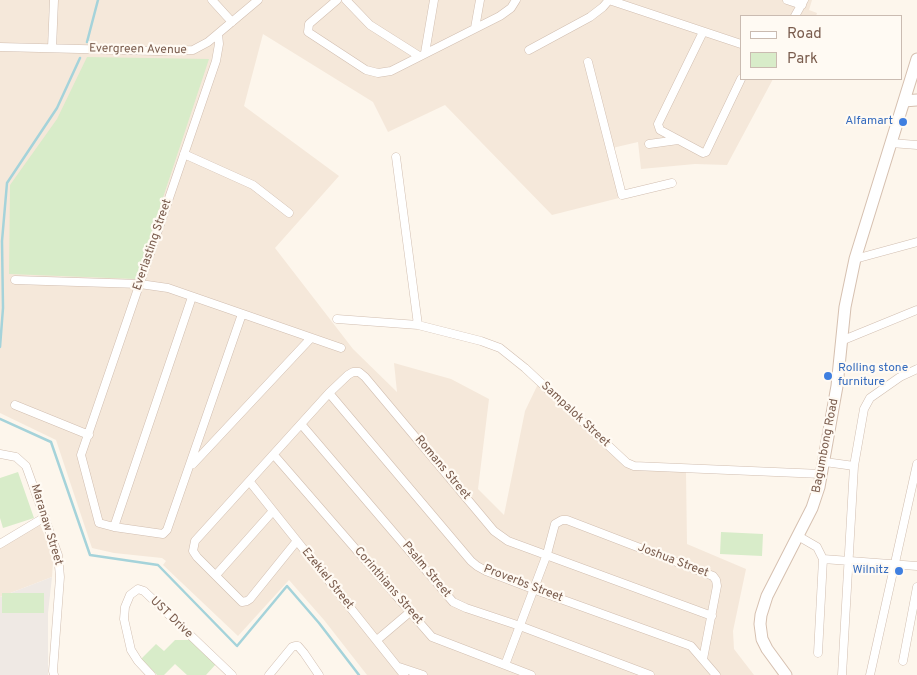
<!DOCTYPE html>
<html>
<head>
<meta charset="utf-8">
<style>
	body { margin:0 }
	#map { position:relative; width:917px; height:675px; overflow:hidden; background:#fdf6ec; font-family:Overpass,sans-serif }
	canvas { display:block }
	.legend { position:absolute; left:740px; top:15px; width:162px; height:65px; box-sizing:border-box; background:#fffaf3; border:1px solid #cabbb1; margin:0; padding:6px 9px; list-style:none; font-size:15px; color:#7a5c4d }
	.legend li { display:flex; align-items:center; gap:10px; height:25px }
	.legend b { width:25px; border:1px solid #cabbb1 }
</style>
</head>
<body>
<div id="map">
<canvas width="917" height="675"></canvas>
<ul class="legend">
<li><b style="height:6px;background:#fff"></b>Road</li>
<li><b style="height:14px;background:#d8ecc9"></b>Park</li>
</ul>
</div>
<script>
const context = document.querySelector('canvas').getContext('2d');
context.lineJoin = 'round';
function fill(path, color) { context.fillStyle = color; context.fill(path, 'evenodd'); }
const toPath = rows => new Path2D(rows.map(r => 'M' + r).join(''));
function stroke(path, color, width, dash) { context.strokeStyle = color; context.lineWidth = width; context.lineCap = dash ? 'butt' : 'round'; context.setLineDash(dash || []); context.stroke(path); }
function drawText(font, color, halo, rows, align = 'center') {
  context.font = font + ' Overpass,sans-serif'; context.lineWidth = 4.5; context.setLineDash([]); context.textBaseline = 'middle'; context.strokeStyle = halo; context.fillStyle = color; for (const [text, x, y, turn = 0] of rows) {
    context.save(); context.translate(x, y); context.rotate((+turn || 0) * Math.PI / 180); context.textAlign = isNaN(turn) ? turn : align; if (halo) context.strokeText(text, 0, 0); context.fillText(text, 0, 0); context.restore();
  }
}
fill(toPath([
	[0,0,812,0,809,10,817,13,816,16,741,16,741,79,773,79,727,165,695,164,641,169,638,142,608,149,619,198,552,215,445,105,388,132,373,102,263,34,244,106,339,176,275,248,353,349,397,392,394,363,451,379,489,399,478,489,504,515,525,411,538,384,630,469,686,472,687,544,746,569,733,631,734,649,754,675,367,675,324,620,289,580,238,636,163,565,166,561,162,558,114,553,92,548,56,440,0,413],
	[37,518,49,545,53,562,52,577,0,597,0,541]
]), '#f5e8da');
fill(toPath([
	[52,577,48,613,48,675,0,675,0,597]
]), '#efe9e4');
fill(toPath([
	[87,57,209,59,136,279,9,274,10,185,57,119],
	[18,472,34,518,3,528,0,518,0,478],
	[721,532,763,534,762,556,720,554],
	[2,593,44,593,44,613,2,613],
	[175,640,190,640,216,664,206,675,187,675,175,664,164,675,157,675,141,659,156,644,164,651]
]), '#d8ecc9');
stroke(toPath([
	[87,42,98,0],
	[0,347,3,308,2,241,7,183,57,108,80,58],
	[0,419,51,442,90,555,158,565,237,646,287,586,319,623,359,675]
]), '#a5d3da', 2.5);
const street = toPath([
	[212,0,232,22],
	[337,0,309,24,308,32,366,70,378,73,391,71,500,16,511,8,516,0],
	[346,0,370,25,419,56],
	[609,0,741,44],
	[787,0,802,5],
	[795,16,804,0],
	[475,28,480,0],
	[703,32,658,124,660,130,703,153,706,152,741,79],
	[218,34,219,44,216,61,81,455,99,523,114,527,163,534,167,530,242,314],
	[0,47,158,51,193,50,208,42,258,0],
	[52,48,54,0],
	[529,50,590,17,603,7,609,0],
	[425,53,434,0],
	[588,62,622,195,672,183],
	[891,143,917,145],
	[649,144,678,140],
	[184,154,253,185,289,213],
	[396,157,418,325],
	[855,259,917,242],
	[15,280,140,284,168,288,341,348],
	[337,319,418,325,481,341,500,348,525,368,627,463,634,466,822,474],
	[841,341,917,310],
	[329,393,471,561,477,566,486,571,533,589,691,646,716,675],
	[15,405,89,435],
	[301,424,453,602,466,608,520,626,650,675],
	[0,454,16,457,26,466,58,555,60,577,53,671,54,675],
	[274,455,432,637,531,675],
	[825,462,854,466],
	[193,464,311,338],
	[250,482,404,675],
	[114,527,192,297],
	[798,536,817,547,823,559,818,653],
	[296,542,250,599,247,601,242,602,197,557,193,551,195,541,329,393,348,375,353,372,359,372,365,377,494,531,508,541,712,616],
	[0,544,45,517],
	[823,559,917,566],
	[216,575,273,511],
	[377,640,410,612],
	[903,661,917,587],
	[505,665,547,554,555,524,562,520,567,520,713,576,716,580,717,586,703,659],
	[399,667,423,675],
	[151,675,138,661,131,650,124,619,125,607,130,595,138,589,144,591,232,675],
	[269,675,292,647,295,646,298,646,304,653,319,675],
	[842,675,854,466,864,409,870,398,900,377,917,369],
	[870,675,917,464]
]);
const secondary = toPath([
	[904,101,917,100],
	[786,675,767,649,762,639,760,624,761,615,767,596,812,508,819,487,837,386,845,307,855,259,917,59]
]);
stroke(street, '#d1beb0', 9);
stroke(secondary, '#d6c0b0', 13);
stroke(street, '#fff', 8);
stroke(secondary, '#fff', 11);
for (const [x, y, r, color] of [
	[903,122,5,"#3f7fe0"],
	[828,376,5,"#3f7fe0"],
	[899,571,5,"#3f7fe0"]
]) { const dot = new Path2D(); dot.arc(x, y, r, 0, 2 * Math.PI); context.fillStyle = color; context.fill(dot); stroke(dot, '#fffaf3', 2); }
drawText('12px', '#7a5c4d', '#fffaf3', [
	["Evergreen Avenue",138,50,1],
	["Everlasting Street",153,245,-71],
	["Sampalok Street",575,415,43],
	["Bagumbong Road",826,446,-79],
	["Romans Street",442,468,50],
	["Maranaw Street",46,525,73],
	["Joshua Street",673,561,21],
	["Psalm Street",426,570,50],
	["Ezekiel Street",327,579,51],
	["Proverbs Street",523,584,21],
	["Corinthians Street",388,586,49],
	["UST Drive",171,618,44]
]);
drawText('12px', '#366cbe', '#fffaf3', [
	["Alfamart",893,122],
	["Rolling stone",838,369,"left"],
	["furniture",838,383,"left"],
	["Wilnitz",889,571]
], 'right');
</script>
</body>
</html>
